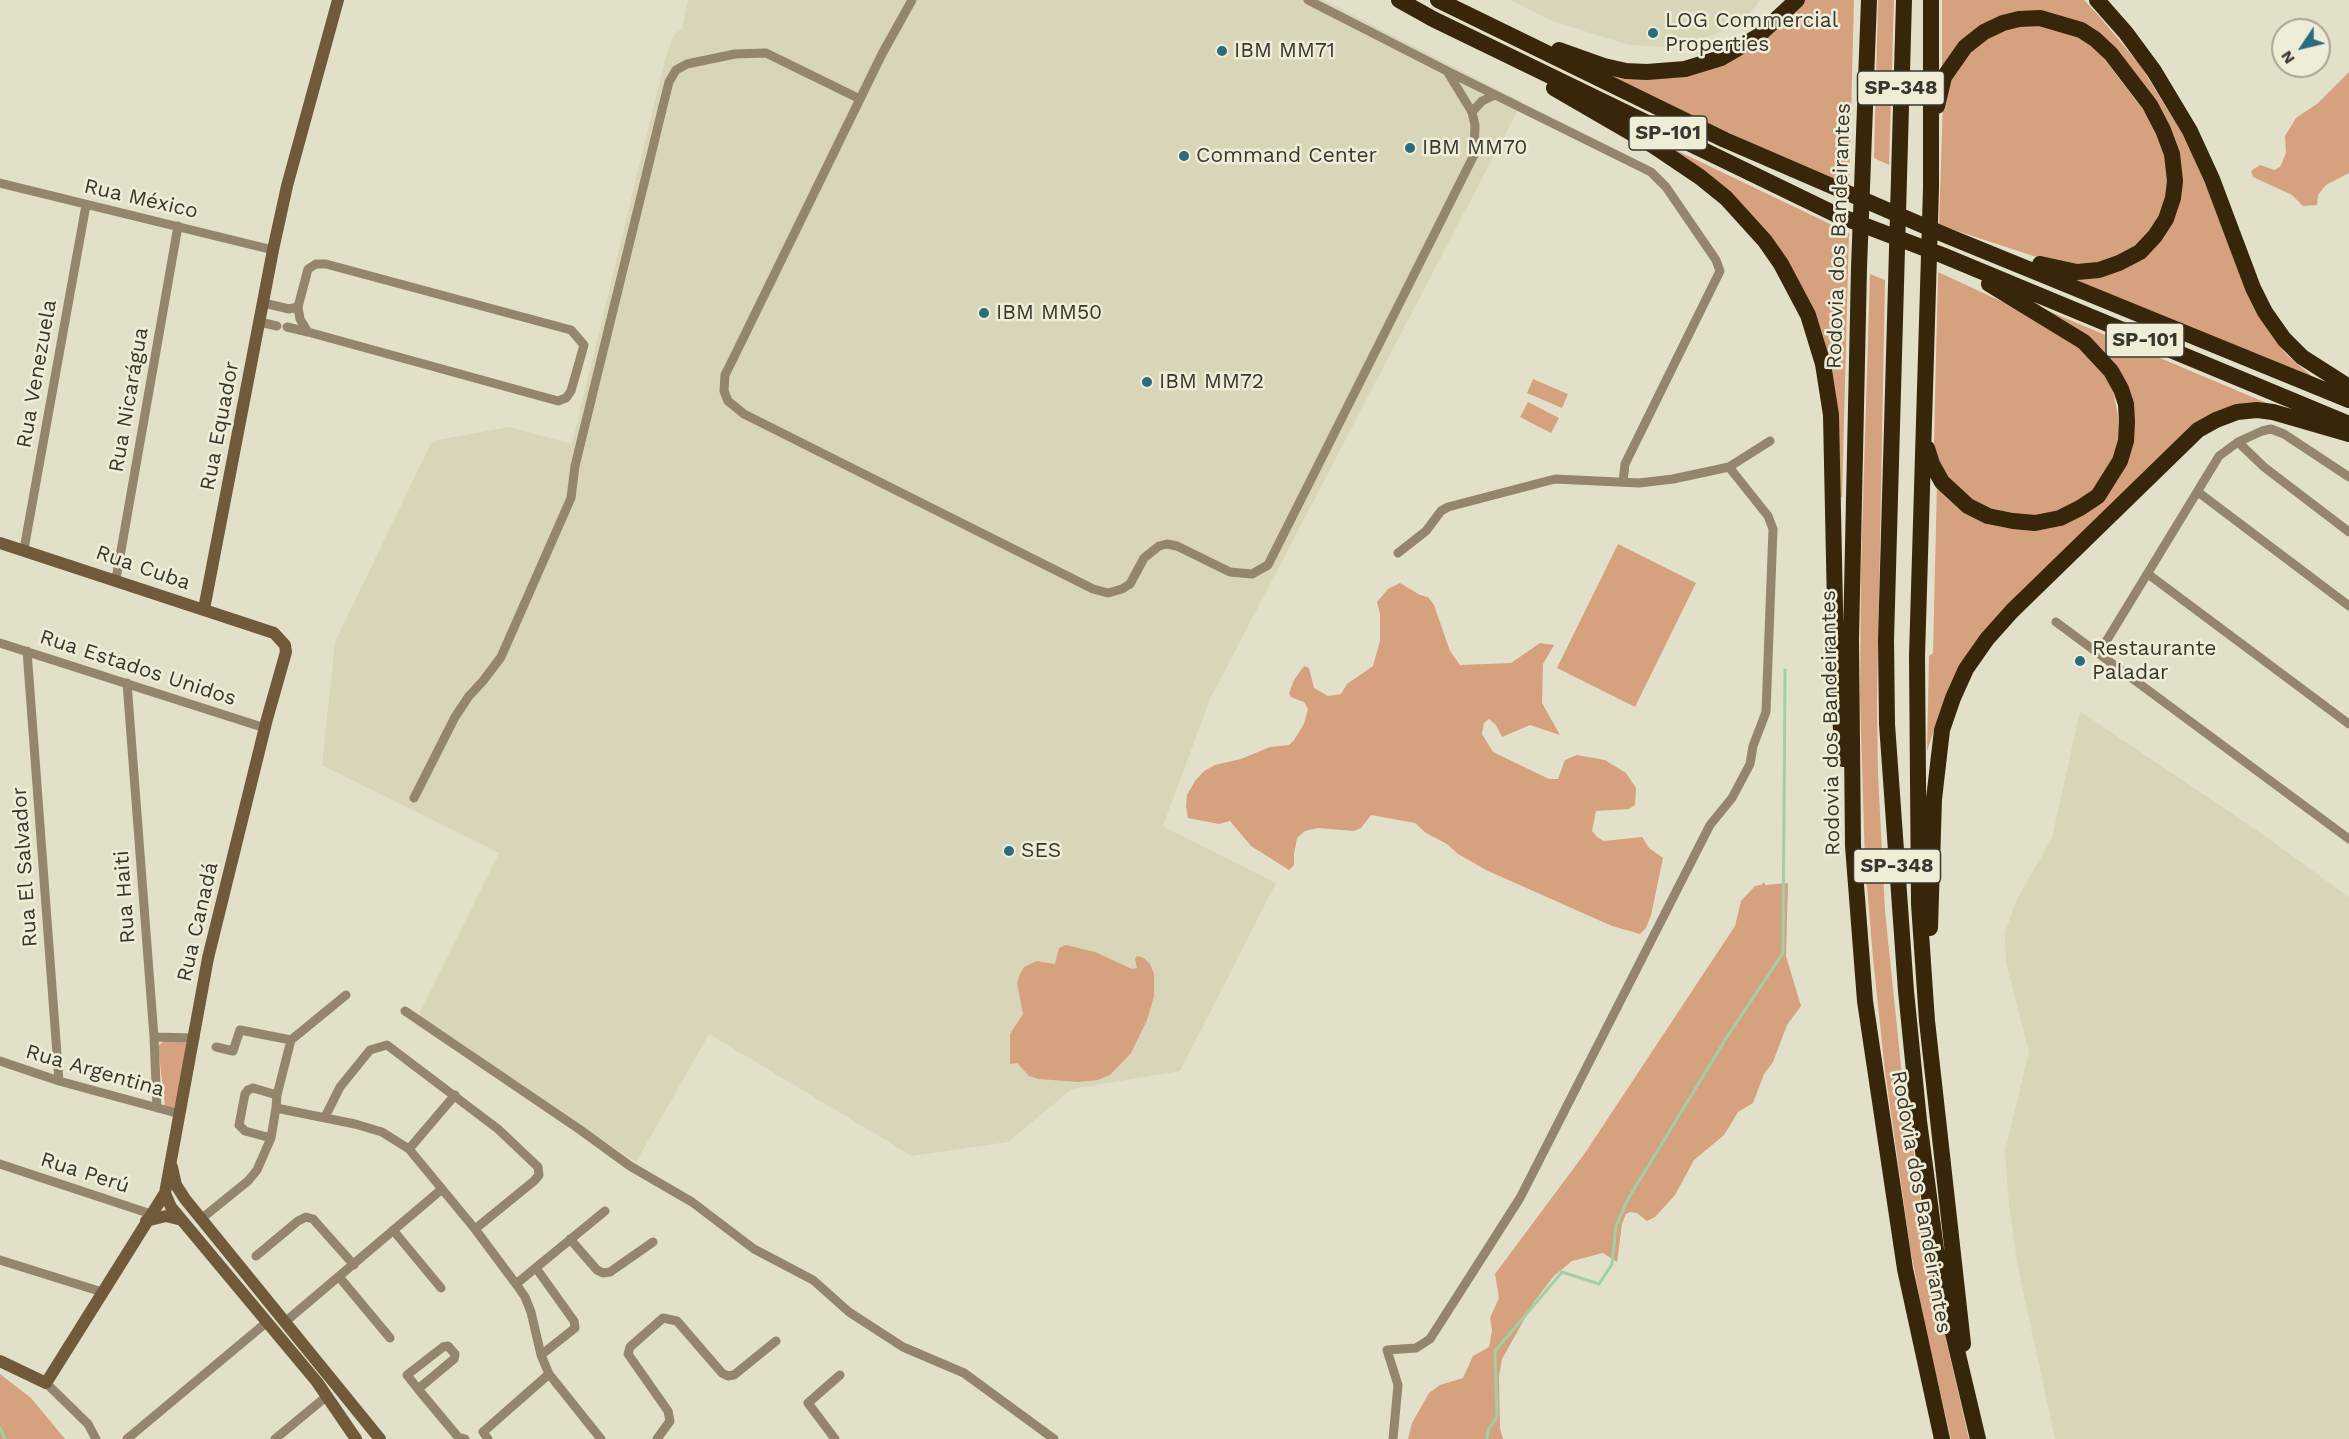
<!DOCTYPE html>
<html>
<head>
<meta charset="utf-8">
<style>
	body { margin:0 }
	#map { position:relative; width:2349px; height:1439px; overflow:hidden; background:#e3e0ca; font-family:"Work Sans",sans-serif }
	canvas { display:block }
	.north { position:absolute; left:2271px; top:18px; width:60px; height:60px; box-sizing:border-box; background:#f0edd7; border:2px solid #a6a494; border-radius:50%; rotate:235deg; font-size:16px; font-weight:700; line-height:24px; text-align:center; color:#38372f }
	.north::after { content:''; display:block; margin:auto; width:21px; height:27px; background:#296c7d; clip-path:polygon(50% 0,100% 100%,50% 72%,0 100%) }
</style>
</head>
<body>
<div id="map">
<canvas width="2349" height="1439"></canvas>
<div class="north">N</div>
</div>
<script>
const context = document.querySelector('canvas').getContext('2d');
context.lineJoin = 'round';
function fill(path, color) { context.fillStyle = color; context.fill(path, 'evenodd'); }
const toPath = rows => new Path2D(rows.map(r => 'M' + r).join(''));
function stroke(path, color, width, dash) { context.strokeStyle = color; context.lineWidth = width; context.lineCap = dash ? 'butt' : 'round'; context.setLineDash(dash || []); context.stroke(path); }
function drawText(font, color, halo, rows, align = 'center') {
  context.font = font + ' "Work Sans",sans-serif'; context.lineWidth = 5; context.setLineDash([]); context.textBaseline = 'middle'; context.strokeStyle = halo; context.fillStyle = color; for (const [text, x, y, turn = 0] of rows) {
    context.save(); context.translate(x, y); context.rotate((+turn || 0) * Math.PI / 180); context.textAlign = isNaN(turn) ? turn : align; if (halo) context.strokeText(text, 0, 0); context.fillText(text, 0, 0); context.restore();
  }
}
fill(toPath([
	[688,0,1324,0,1522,102,1210,699,1163,826,1276,883,1180,1071,1072,1089,1008,1142,912,1156,709,1034,636,1162,417,1018,499,853,322,765,335,642,432,441,509,427,572,444,665,59,674,34,682,29],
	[1511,0,1760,0,1744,21,1682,48,1629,45,1552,21],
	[2080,711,2262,834,2349,897,2349,1439,2055,1439,2018,1267,2009,1205,2005,1151,2029,1052,2006,963,2005,932,2018,897,2052,838]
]), '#d9d5b8');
fill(toPath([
	[1803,0,1854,0,1849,190,1606,74,1691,72],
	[1878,0,1894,0,1889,165,1874,158],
	[1942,0,2084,0,2099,16,2140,65,2185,138,2273,337,2287,355,2314,378,2059,276,2144,255,2180,163,2104,40,2026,13,1942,67],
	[2043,23,2092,43,2151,120,2169,168,2165,207,2143,243,2095,266,2061,265,1939,225,1943,100,1947,83,1966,54,1996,30],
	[2349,72,2349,173,2326,185,2318,195,2317,205,2303,206,2292,195,2253,177,2251,171,2260,165,2274,170,2280,167,2286,153,2285,136,2296,118,2318,103],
	[1659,142,1849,233,1842,497,1838,498,1834,403,1773,245],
	[1938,272,2007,304,2066,337,2096,361,2113,390,2120,427,2119,446,2112,462,2093,490,2065,509,2035,517,1983,507,1952,487,1937,460,1934,443],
	[1870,274,1885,280,1877,703,1878,774,1885,911,1901,1066,1927,1244,1942,1323,1969,1439,1951,1439,1925,1326,1910,1247,1885,1071,1873,958,1865,863,1860,698,1861,567],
	[2039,307,2269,404,2226,411,2002,611,1940,713,1927,751,1929,656,1933,653,1937,483,2024,527,2113,485,2128,393],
	[1533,379,1568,394,1562,408,1527,393],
	[1528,402,1559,418,1551,433,1520,417],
	[1618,544,1696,583,1635,707,1557,668],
	[1400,583,1420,595,1428,597,1434,605,1450,651,1460,665,1511,663,1540,643,1554,645,1543,664,1542,703,1560,735,1530,725,1502,737,1496,725,1489,719,1484,723,1482,734,1493,752,1549,779,1558,779,1565,760,1577,755,1605,760,1626,773,1636,788,1635,805,1629,809,1596,811,1592,831,1597,837,1604,841,1642,837,1649,848,1663,858,1651,915,1646,928,1640,934,1612,926,1486,870,1458,854,1447,844,1426,833,1415,823,1371,815,1361,828,1354,831,1318,828,1305,831,1297,838,1294,854,1294,865,1289,870,1251,846,1230,821,1219,824,1188,818,1186,806,1187,795,1195,781,1204,771,1215,765,1241,759,1270,747,1289,745,1294,740,1304,724,1308,709,1304,702,1291,697,1289,693,1294,680,1304,666,1309,668,1314,688,1328,696,1341,694,1347,684,1373,666,1380,641,1380,614,1377,602,1388,589],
	[1764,882,1765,885,1788,883,1786,956,1801,1006,1787,1025,1773,1062,1764,1074,1753,1103,1738,1112,1724,1135,1694,1160,1675,1195,1655,1217,1647,1221,1637,1213,1630,1212,1626,1214,1622,1224,1617,1262,1603,1253,1572,1261,1554,1276,1534,1302,1502,1359,1499,1376,1500,1428,1503,1439,1408,1439,1412,1423,1429,1393,1440,1385,1463,1378,1473,1356,1489,1347,1492,1330,1490,1318,1499,1298,1495,1274,1585,1153,1735,926,1741,901,1755,886,1761,885],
	[1066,945,1095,952,1132,969,1137,968,1135,959,1137,956,1144,958,1150,964,1154,974,1154,996,1147,1020,1131,1053,1110,1075,1098,1080,1079,1082,1039,1079,1029,1076,1017,1063,1010,1064,1010,1034,1023,1014,1017,983,1020,974,1024,967,1037,961,1055,964,1059,948],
	[164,1041,186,1042,187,1044,175,1110,165,1106,158,1046],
	[0,1374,31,1398,65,1439,0,1439]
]), '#d6a17f');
stroke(toPath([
	[0,1428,5,1439],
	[1487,1439,1488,1430,1497,1417,1495,1351,1562,1272,1599,1284,1612,1264,1616,1226,1628,1199,1727,1037,1783,953,1785,670]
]), '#9fd1a4', 3);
stroke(toPath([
	[912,0,882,54,733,359,725,375,724,391,728,401,744,414,1093,589,1108,593,1122,589,1130,584,1144,558,1159,546,1167,544,1177,546,1230,572,1252,574,1268,565,1474,155,1475,125,1472,112,1447,71,1308,0],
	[1447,71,1651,172,1666,187,1716,260,1720,271,1625,464,1623,482],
	[1472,112,1482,101,1495,95],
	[0,183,273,250],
	[316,264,326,264,571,330,584,345,571,391,566,398,558,401,308,332,300,319,298,307,308,269,316,264],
	[264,303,289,309,298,307],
	[260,322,277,326],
	[287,327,308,332],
	[2349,477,2284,434,2271,429,2262,431,2238,442,2264,467,2349,532],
	[2198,492,2349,606],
	[24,549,86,205],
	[1398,553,1426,531,1441,511,1448,507,1555,479,1639,483,1673,479,1729,467,1770,441],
	[2148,574,2349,724],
	[116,579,178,226],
	[2056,622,2349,839],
	[0,643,265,728],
	[27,651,59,1081],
	[2099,653,2219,456,2238,442],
	[127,683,154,1037,157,1108],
	[414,798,455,717,469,696,483,681,501,657,571,498,575,466,662,110,669,82,676,70,687,64,735,54,766,53,860,99],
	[405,1011,579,1129,630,1166,692,1202,754,1249,813,1280,849,1312,903,1347,964,1373,1054,1439],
	[154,1037,195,1038],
	[216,1047,233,1051,240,1030,291,1040],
	[0,1061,59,1081,180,1114],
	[276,1108,277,1095,291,1040,346,995],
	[325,1117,340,1087,370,1050,387,1045,498,1129,538,1167,539,1175,534,1181,475,1229],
	[271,1138,245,1131,239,1125,245,1094,248,1090,253,1088,277,1095],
	[409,1149,455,1095],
	[0,1164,157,1216],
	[201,1219,248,1181,257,1170,271,1138,276,1108,355,1124,382,1132,409,1149,475,1229,516,1284,525,1297,531,1312,541,1355,549,1374,601,1439],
	[393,1230,441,1288],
	[570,1239,597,1270,603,1273,610,1272,653,1242],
	[256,1256,298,1221,306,1217,313,1219,354,1265],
	[0,1260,102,1292],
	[536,1268,574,1321,575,1328,541,1355],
	[340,1278,390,1338],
	[516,1284,605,1211],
	[285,1322,442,1189],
	[46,1383,88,1424,96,1439],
	[418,1389,454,1359,455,1354,448,1346,443,1347,407,1375,418,1389,458,1437,465,1439],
	[127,1439,267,1322],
	[275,1439,327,1396],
	[488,1439,483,1432,549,1374],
	[657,1439,670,1421,668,1411,628,1354,630,1347,663,1318,677,1321,722,1373,728,1376,734,1375,776,1341],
	[835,1439,808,1403,840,1375],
	[1393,1439,1398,1385,1387,1350,1416,1348,1430,1339,1520,1198,1710,825,1732,798,1750,764,1753,746,1766,712,1773,529,1768,516,1729,467]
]), '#94856e', 9);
stroke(toPath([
	[0,543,274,633,285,645,286,652,267,719,208,958,165,1193,46,1383,0,1361],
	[204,609,273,250,287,186,338,0],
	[172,1167,176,1185,185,1199,380,1439],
	[165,1193,171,1207,317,1382,356,1439],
	[146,1221,166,1216,182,1220]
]), '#705a39', 12);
stroke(toPath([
	[1399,0,1433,19,1837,215,1942,255,2349,424],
	[1438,0,1725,140,1945,235,2349,400],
	[1869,0,1859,268,1851,639,1853,846,1865,1001,1905,1269,1942,1439],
	[1904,0,1886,640,1887,724,1906,991,1919,1121,1936,1249,1951,1325,1978,1439],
	[1931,0,1931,188,1917,656,1919,904,1927,1021,1963,1344],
	[2097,0,2126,33,2154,71,2190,131,2212,179,2253,288,2265,312,2284,339,2302,357,2349,387],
	[1559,50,1604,66,1626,71,1647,72,1685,69,1721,58,1757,37,1797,0],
	[1554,88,1654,146,1700,177,1726,198,1765,241,1781,264,1808,315,1823,364,1831,415,1836,655,1843,759],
	[1937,106,1944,77,1965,47,1984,32,2003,23,2019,19,2040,18,2081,30,2095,39,2111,54,2150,105,2163,130,2172,154,2175,181,2173,198,2166,219,2155,236,2140,252,2119,263,2099,270,2077,272,2040,264],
	[1927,448,1932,464,1942,482,1968,506,1988,516,2013,521,2035,523,2060,518,2080,508,2098,496,2120,461,2126,441,2127,422,2126,404,2121,389,2111,371,2084,342,1989,284],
	[1930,928,1934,799,1942,730,1953,698,1966,669,1987,639,2012,611,2198,430,2216,420,2237,412,2257,410,2273,412,2349,434]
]), '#372609', 16);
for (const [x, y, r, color] of [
	[1653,33,6,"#296c7d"],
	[1222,51,6,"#296c7d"],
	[1410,148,6,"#296c7d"],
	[1184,156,6,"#296c7d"],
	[984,313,6,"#296c7d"],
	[1147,382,6,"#296c7d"],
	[2080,661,6,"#296c7d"],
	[1009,851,6,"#296c7d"]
]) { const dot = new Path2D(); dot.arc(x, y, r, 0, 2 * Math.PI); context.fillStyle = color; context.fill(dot); stroke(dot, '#f0edd7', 2); }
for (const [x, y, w] of [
	[1901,88,87],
	[1668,133,78],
	[2145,340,78],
	[1897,866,87]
]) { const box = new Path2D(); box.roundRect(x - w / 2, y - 17, w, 34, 4.5); context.fillStyle = '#f0edd7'; context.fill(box); stroke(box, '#38372f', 1.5); }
drawText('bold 20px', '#38372f', null, [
	["SP-348",1901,88],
	["SP-101",1668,133],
	["SP-101",2145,340],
	["SP-348",1897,866]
]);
drawText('21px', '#38372f', '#f0edd7', [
	["LOG Commercial",1665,21],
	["Properties",1665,45],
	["IBM MM71",1234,51],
	["IBM MM70",1422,148],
	["Command Center",1196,156],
	["IBM MM50",996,313],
	["IBM MM72",1159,382],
	["Restaurante",2092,649],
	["Paladar",2092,673],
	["SES",1021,851]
], 'left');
drawText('21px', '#38372f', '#f0edd7', [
	["Rua México",141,199,13],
	["Rodovia dos Bandeirantes",1839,236,-88],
	["Rua Venezuela",37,374,-80],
	["Rua Nicarágua",129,400,-80],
	["Rua Equador",220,426,-79],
	["Rua Cuba",143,568,19],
	["Rua Estados Unidos",138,668,18],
	["Rodovia dos Bandeirantes",1831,723,-91],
	["Rua El Salvador",25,867,-94],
	["Rua Haiti",125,897,-94],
	["Rua Canadá",198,922,-77],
	["Rua Argentina",95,1071,16],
	["Rua Perú",85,1173,18],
	["Rodovia dos Bandeirantes",1921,1202,80]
]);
</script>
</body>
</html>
